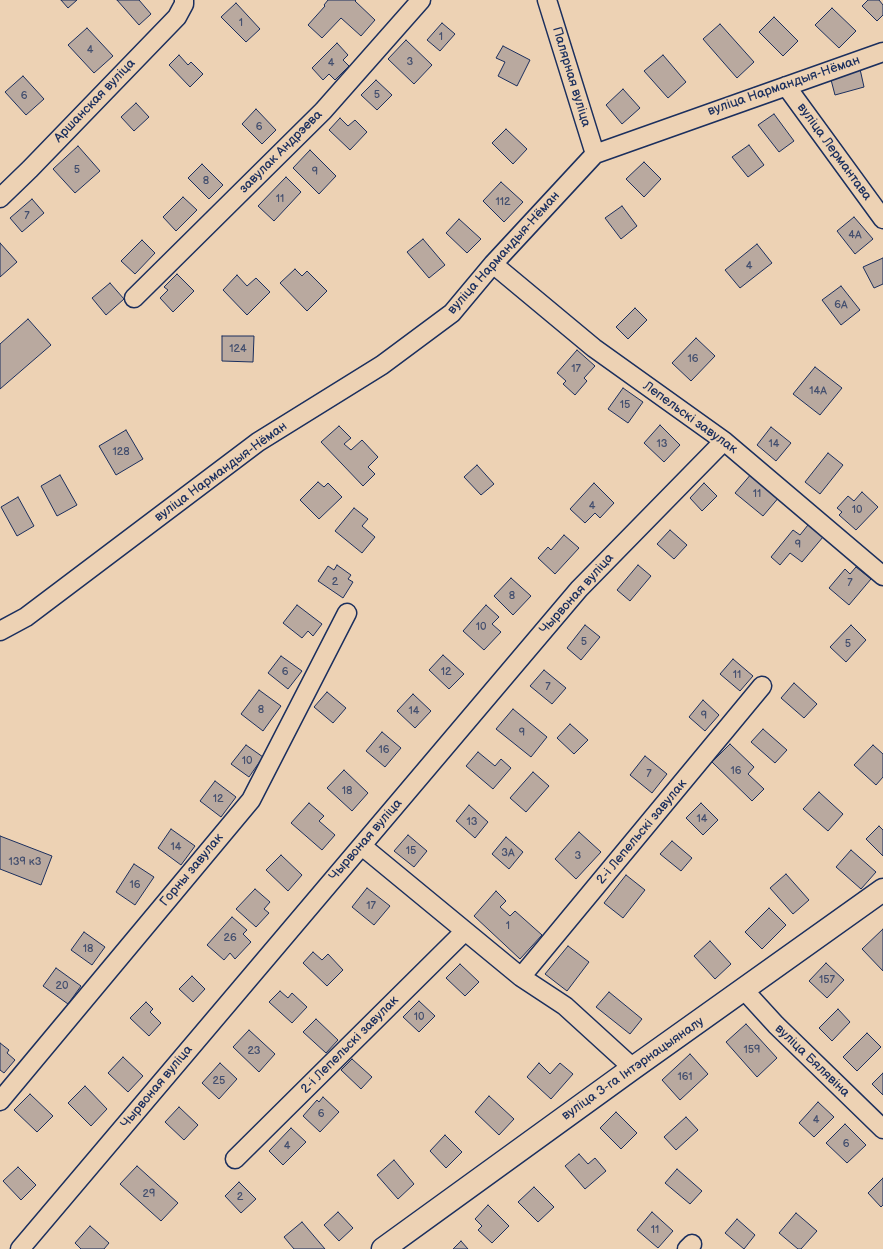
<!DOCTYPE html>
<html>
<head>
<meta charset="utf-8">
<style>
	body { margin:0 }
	canvas { display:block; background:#edd2b4 }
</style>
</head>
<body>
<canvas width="883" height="1249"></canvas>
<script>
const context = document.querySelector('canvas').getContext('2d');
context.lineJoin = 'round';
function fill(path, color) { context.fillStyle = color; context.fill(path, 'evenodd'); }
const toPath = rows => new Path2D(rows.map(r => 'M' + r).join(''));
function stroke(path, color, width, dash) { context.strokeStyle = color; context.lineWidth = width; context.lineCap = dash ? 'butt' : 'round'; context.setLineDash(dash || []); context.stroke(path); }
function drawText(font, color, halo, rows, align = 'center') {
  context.font = font + ' "Balsamiq Sans",sans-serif'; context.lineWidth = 3; context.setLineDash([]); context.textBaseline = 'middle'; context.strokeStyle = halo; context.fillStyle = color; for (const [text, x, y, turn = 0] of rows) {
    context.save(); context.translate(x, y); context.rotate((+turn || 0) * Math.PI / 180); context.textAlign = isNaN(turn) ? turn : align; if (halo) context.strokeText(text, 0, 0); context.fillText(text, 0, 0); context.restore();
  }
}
const building = toPath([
	[61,0,77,0,68,8,61,0],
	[117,0,139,0,151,14,139,25,117,0],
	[328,0,356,0,355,1,375,20,361,36,341,18,322,38,308,25,325,6,324,5,328,0],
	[868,0,879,0,883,5,883,15,877,21,862,6,868,0],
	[236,3,260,29,246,42,221,17,236,3],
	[832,8,856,31,839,48,815,25,832,8],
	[774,17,798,41,783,56,759,32,774,17],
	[442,23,455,34,440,51,427,40,442,23],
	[720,24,754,62,737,78,703,39,720,24],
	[87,28,113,56,94,73,68,45,87,28],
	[406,40,432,65,414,84,388,59,406,40],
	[337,43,348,55,343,60,349,66,335,80,329,74,323,80,312,68,337,43],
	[503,46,530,60,517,86,498,76,505,62,496,58,503,46],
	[179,55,188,65,191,62,203,74,190,87,169,65,179,55],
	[663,55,686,82,668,98,644,71,663,55],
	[860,69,864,87,835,95,830,76,860,69],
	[23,76,44,99,26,115,5,92,23,76],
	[376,80,392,95,377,110,361,95,376,80],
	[623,89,640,108,622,124,606,105,623,89],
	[136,103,149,117,134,131,121,117,136,103],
	[256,109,276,130,262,144,242,124,256,109],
	[774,114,794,141,779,152,758,125,774,114],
	[340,118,348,126,355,120,367,132,350,150,329,130,340,118],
	[506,129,527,149,513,164,492,143,506,129],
	[749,145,764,165,748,177,732,157,749,145],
	[78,146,100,171,75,193,53,169,78,146],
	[310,150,336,176,319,194,293,168,310,150],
	[644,162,661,179,644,197,626,179,644,162],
	[202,164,223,185,209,199,188,178,202,164],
	[286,177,301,192,274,221,258,206,286,177],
	[501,182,523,202,504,222,483,201,501,182],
	[183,197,197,210,176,231,163,217,183,197],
	[32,199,44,213,22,232,10,218,32,199],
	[622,206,637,226,621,239,605,218,622,206],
	[854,217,873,239,855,254,837,231,854,217],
	[459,219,481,239,467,253,446,233,459,219],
	[423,239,445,265,429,278,407,252,423,239],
	[142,240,155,253,135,274,121,261,142,240],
	[0,243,17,262,0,277,0,243],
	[757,244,772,263,740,288,725,270,757,244],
	[883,258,883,284,874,288,863,267,883,258],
	[295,269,302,276,307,271,327,291,307,311,280,283,295,269],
	[177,274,194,291,173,312,160,298,168,290,164,287,177,274],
	[237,275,247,286,256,278,270,292,247,315,223,290,237,275],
	[110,283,124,299,106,315,92,298,110,283],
	[841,286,860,310,841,325,822,300,841,286],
	[635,308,647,320,628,339,616,327,635,308],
	[28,319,51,345,0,389,0,344,28,319],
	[222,336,254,336,253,362,222,361,222,336],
	[696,338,715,356,691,381,672,363,696,338],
	[577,350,595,366,584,378,587,381,575,395,563,384,566,381,557,373,577,350],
	[815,367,842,388,820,415,793,394,815,367],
	[623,388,643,402,628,423,608,409,623,388],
	[660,425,680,445,664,462,644,443,660,425],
	[339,426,351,438,344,444,351,450,362,440,378,457,368,467,375,474,363,486,321,442,339,426],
	[771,427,791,443,776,461,757,445,771,427],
	[126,430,143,459,116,475,99,446,126,430],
	[828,453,843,465,820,494,805,482,828,453],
	[477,465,494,484,481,495,464,477,477,465],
	[752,473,780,496,763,516,735,493,752,473],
	[60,475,77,505,57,516,41,486,60,475],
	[318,482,324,487,328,483,342,497,319,519,300,500,318,482],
	[594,483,614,503,600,518,595,513,585,523,570,509,594,483],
	[704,483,717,496,702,511,690,498,704,483],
	[862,492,878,507,856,530,839,515,842,512,837,508,848,496,854,501,862,492],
	[18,497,34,526,17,536,1,507,18,497],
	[354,508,368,519,362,526,375,537,362,553,335,531,354,508],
	[808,525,823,537,802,562,790,553,780,565,771,557,793,530,800,535,808,525],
	[670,530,687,545,674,559,657,544,670,530],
	[564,535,579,548,555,574,538,558,548,547,551,550,564,535],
	[337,565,351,575,348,579,353,582,343,598,318,581,328,566,334,570,337,565],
	[638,565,651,576,630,601,617,590,638,565],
	[856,567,871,579,849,605,829,588,845,569,850,574,856,567],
	[511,578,531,596,513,615,494,596,511,578],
	[297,605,322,624,313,636,308,631,302,638,283,623,297,605],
	[486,605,499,617,492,624,501,632,484,650,463,631,486,605],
	[585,625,600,637,581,660,567,648,585,625],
	[851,625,866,640,846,662,830,647,851,625],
	[443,655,464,674,449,689,429,670,443,655],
	[281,656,302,671,288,689,268,673,281,656],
	[733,659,753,676,740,691,720,674,733,659],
	[544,670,566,688,552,704,530,686,544,670],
	[794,683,817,704,804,718,781,698,794,683],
	[259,690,281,706,263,731,241,714,259,690],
	[327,692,346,708,333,723,314,707,327,692],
	[413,694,431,711,415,728,397,711,413,694],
	[703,700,719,715,705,731,689,717,703,700],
	[513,709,547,737,531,757,496,729,513,709],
	[570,724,588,740,574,754,557,738,570,724],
	[763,729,787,750,775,763,751,742,763,729],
	[382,732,401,748,385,767,366,751,382,732],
	[730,744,754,767,748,774,764,789,752,801,712,762,730,744],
	[246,745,263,757,249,777,231,764,246,745],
	[873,745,883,754,883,777,876,785,854,765,873,745],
	[478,752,495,766,501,759,511,768,493,789,466,766,478,752],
	[645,756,667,774,652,793,630,775,645,756],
	[344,770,368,793,352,811,327,788,344,770],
	[533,772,549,786,526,812,510,798,533,772],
	[215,781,236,797,221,817,200,801,215,781],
	[819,792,843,814,828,831,803,809,819,792],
	[309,803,324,816,319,821,335,835,322,850,291,823,309,803],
	[701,803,718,820,703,835,686,818,701,803],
	[469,805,488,822,475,838,456,821,469,805],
	[879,826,883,830,883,856,866,839,879,826],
	[171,829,195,846,181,865,158,848,171,829],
	[579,832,601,852,576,879,555,859,579,832],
	[408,835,427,851,414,867,394,851,408,835],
	[0,836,52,856,41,885,0,869,0,836],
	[506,837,523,852,509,869,492,854,506,837],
	[672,841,692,858,681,871,660,854,672,841],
	[851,850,876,872,861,889,836,867,851,850],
	[281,855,302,875,288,891,266,870,281,855],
	[134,864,154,877,135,905,116,892,134,864],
	[786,874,809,900,793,914,770,888,786,874],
	[626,875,645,890,623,918,604,903,626,875],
	[367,888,390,906,374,925,352,907,367,888],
	[255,889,270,902,264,909,269,913,256,927,236,909,255,889],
	[496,891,506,901,500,907,510,916,515,911,542,935,520,959,474,916,496,891],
	[769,908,786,925,762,949,745,932,769,908],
	[232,917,247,930,243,934,251,942,235,959,230,953,224,960,207,945,232,917],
	[883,929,883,971,862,949,883,929],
	[84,932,105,947,92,965,71,950,84,932],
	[710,941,731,964,715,979,694,956,710,941],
	[568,946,589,962,567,991,545,974,568,946],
	[313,952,322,960,328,954,343,970,327,986,303,963,313,952],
	[826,963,844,980,827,998,809,981,826,963],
	[460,964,479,982,465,996,446,978,460,964],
	[56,968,81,986,68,1004,43,986,56,968],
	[192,976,205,989,193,1002,179,989,192,976],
	[280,991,288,998,292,993,307,1007,292,1023,269,1002,280,991],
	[609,992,642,1019,630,1034,596,1007,609,992],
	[419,1001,435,1016,419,1032,403,1017,419,1001],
	[146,1002,153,1009,150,1012,161,1023,149,1036,130,1018,146,1002],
	[838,1009,850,1022,832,1041,819,1028,838,1009],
	[316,1019,338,1040,326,1053,303,1032,316,1019],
	[746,1024,777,1058,757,1077,726,1042,746,1024],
	[249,1030,275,1054,259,1072,233,1047,249,1030],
	[867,1033,881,1047,857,1071,843,1057,867,1033],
	[0,1043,9,1050,7,1053,15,1060,4,1073,0,1070,0,1043],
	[690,1054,708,1074,680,1100,662,1080,690,1054],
	[123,1057,143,1076,128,1092,108,1073,123,1057],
	[352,1059,372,1077,361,1089,341,1070,352,1059],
	[220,1063,237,1079,219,1099,202,1083,220,1063],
	[539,1063,550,1074,560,1063,573,1074,551,1099,527,1077,539,1063],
	[883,1073,883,1095,872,1084,883,1073],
	[85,1086,107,1109,91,1126,68,1103,85,1086],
	[30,1094,53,1116,37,1132,14,1110,30,1094],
	[489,1096,514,1119,499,1135,475,1112,489,1096],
	[323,1097,339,1112,320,1132,303,1116,317,1100,319,1102,323,1097],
	[818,1102,834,1117,814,1137,799,1123,818,1102],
	[179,1107,198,1125,184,1140,165,1122,179,1107],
	[616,1112,637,1133,621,1149,600,1128,616,1112],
	[686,1117,698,1130,676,1150,664,1137,686,1117],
	[845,1124,866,1145,847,1163,826,1143,845,1124],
	[291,1128,306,1142,283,1165,269,1151,291,1128],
	[445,1135,462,1152,446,1168,430,1151,445,1135],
	[579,1154,588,1164,595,1158,606,1171,585,1189,565,1166,579,1154],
	[394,1160,414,1184,398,1199,377,1175,394,1160],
	[137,1166,178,1203,161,1221,120,1184,137,1166],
	[18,1167,36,1185,21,1200,3,1181,18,1167],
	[677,1169,702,1191,690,1204,665,1183,677,1169],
	[883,1178,883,1205,881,1207,868,1193,883,1178],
	[239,1182,256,1199,241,1213,225,1196,239,1182],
	[534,1187,554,1207,538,1222,518,1202,534,1187],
	[488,1205,509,1226,492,1243,478,1230,482,1226,475,1219,488,1205],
	[338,1212,353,1228,339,1241,324,1225,338,1212],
	[652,1212,673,1231,658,1248,637,1230,652,1212],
	[796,1213,817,1231,801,1249,798,1249,779,1233,796,1213],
	[737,1219,755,1235,744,1249,725,1233,737,1219],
	[302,1222,325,1249,294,1249,284,1237,302,1222],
	[90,1226,109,1243,104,1249,81,1249,75,1243,90,1226],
	[461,1241,468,1249,453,1249,461,1241]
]);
fill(building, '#b9a99f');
stroke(building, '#1b2f5e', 1);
const minor = toPath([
	[547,0,595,154],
	[786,86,883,219],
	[0,198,30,169,177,17,184,4,184,0],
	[493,264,594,348,724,441,883,576],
	[134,298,323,111,421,0],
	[0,631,26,617,258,442,382,365,452,313,493,264,595,154,883,52],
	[362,846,521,977,565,1006,633,1068],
	[521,977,762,686],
	[744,990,776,1025,883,1129],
	[0,1101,251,800,347,613],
	[235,1159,465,931],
	[20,1249,579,589,724,441],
	[687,1249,692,1244]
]);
const major = toPath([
	[383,1249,633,1068,883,890]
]);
stroke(minor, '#1b2f5e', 21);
stroke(major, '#1b2f5e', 25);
stroke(minor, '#edd2b4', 18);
stroke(major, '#edd2b4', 22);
drawText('11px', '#424e6e', null, [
	["1",241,23],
	["1",441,37],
	["4",90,50],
	["3",410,62],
	["4",331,63],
	["5",377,95],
	["6",24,96],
	["6",259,127],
	["5",77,170],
	["9",315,172],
	["8",206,181],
	["11",280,199],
	["112",503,202],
	["7",27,216],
	["4А",855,235],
	["4",749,266],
	["6А",841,305],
	["124",238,349],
	["16",693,359],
	["17",576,369],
	["14А",818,391],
	["15",625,405],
	["13",662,444],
	["14",774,444],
	["128",121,452],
	["11",757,494],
	["4",592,506],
	["10",857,510],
	["9",798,545],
	["2",335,582],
	["7",850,583],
	["8",512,596],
	["10",481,627],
	["5",584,642],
	["5",848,644],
	["6",285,672],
	["12",446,672],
	["11",737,675],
	["7",548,687],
	["8",261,710],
	["14",414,711],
	["9",704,716],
	["9",522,733],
	["16",384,750],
	["10",247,761],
	["16",736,771],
	["7",649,774],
	["18",347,791],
	["12",218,799],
	["14",702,819],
	["13",472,822],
	["14",176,847],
	["15",411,851],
	["3А",508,853],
	["3",578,856],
	["139 к3",25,862],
	["16",135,885],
	["17",371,906],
	["1",508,926],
	["26",230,938],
	["18",88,949],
	["157",827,980],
	["20",62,986],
	["10",419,1017],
	["159",752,1050],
	["23",254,1051],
	["161",685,1077],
	["25",219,1081],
	["6",321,1114],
	["4",816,1120],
	["6",846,1144],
	["4",287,1146],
	["29",149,1194],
	["2",240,1197],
	["11",655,1230]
]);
drawText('13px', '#1b2f5e', '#edd2b4', [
	["Палярная вуліца",571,77,73],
	["вуліца Нармандыя-Нёман",784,86,-19],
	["Аршанская вуліца",95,101,-46],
	["завулак Андрэева",281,152,-45],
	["вуліца Лермантава",834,152,54],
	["вуліца Нармандыя-Нёман",504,253,-48],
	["Лепельскі завулак",690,418,36],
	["вуліца Нармандыя-Нёман",221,472,-36],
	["Чырвоная вуліца",577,594,-48],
	["2-і Лепельскі завулак",642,832,-50],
	["Чырвоная вуліца",366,840,-49],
	["Горны завулак",192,870,-50],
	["2-і Лепельскі завулак",350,1045,-45],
	["вуліца Бялявіна",812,1061,44],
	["вуліца 3-га Інтэрнацыяналу",633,1069,-35],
	["Чырвоная вуліца",157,1087,-50]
]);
</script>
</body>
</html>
